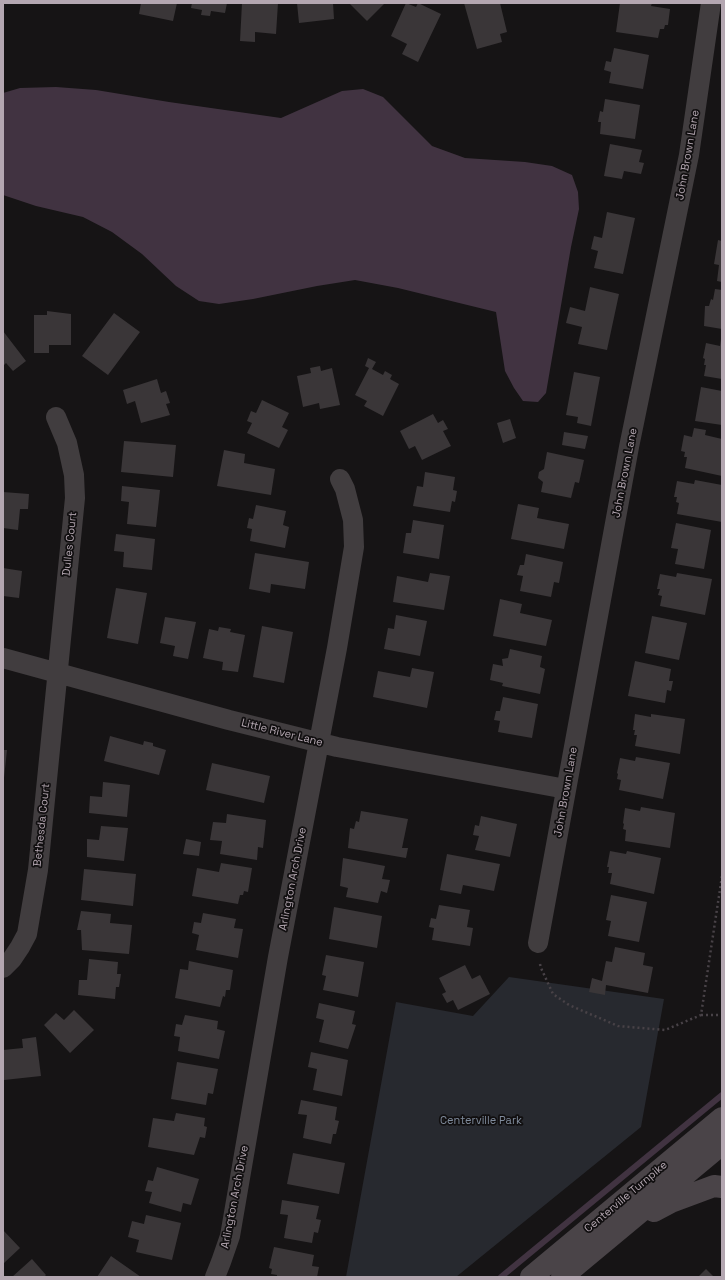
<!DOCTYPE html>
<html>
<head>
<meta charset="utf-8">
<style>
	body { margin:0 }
	#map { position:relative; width:725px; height:1280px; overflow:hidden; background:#161415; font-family:"Space Grotesk",sans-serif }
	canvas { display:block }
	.frame { position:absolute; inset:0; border:4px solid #b4a7b1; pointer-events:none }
</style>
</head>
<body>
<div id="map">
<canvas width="725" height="1280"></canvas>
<div class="frame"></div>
</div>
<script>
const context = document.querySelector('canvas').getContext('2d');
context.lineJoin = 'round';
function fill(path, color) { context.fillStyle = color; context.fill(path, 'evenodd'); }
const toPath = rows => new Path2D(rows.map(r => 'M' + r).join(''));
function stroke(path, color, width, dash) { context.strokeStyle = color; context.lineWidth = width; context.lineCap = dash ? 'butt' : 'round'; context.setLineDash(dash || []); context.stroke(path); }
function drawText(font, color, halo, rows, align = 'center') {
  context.font = font + ' "Space Grotesk",sans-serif'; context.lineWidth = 3.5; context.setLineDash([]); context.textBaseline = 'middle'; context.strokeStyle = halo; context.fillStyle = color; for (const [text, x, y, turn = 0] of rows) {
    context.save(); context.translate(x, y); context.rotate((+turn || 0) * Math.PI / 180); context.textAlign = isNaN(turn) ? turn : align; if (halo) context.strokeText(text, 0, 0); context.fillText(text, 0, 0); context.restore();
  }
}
fill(toPath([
	[509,977,664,999,641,1127,456,1277,346,1277,396,1002,473,1016]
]), '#27292f');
fill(toPath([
	[56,87,96,90,169,102,281,118,342,91,363,89,383,97,432,146,465,158,525,162,552,166,572,175,578,192,579,209,571,247,546,393,538,402,523,401,514,388,505,371,496,312,398,288,355,280,317,286,253,299,219,304,199,301,176,286,142,254,112,232,83,217,36,206,3,195,3,93,20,88]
]), '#413341');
stroke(toPath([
	[501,1277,722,1095]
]), '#413341', 6);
fill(toPath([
	[141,3,177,3,173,21,139,14],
	[192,3,227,3,225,13,211,11,210,16,201,15,202,10,191,8],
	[242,3,278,3,276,34,255,32,255,42,240,41],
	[297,3,333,3,334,19,299,23],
	[352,3,385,3,367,21,350,4],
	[406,3,416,7,418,3,441,14,418,62,402,54,407,44,391,36],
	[464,3,500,3,507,32,500,34,502,42,477,49],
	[620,3,652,3,651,6,670,9,668,25,665,25,664,29,660,29,658,38,616,32],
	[614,48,649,55,643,89,609,83,611,72,604,70,606,61,611,62],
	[605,99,640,105,635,139,600,134,601,122,598,122,600,111,603,112],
	[610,144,642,150,639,162,644,163,641,174,624,171,622,179,604,176],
	[607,212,635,218,623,274,594,268,598,251,591,249,594,236,602,238],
	[718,240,722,241,722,282,717,281,719,265,714,264],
	[590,287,619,294,607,350,578,344,582,327,566,323,570,307,585,311],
	[715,289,722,290,722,329,704,326,705,306,709,306,711,299,713,300],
	[47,311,71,314,71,345,49,345,49,353,34,353,34,315,47,315],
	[114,313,140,332,108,375,82,356],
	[3,331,26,361,13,371,6,363,3,366],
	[721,339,722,379,704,376,706,365,704,365,705,359,703,358,706,343,720,346],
	[368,358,376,362,372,369,383,375,385,371,392,375,390,379,399,384,383,416,364,406,367,401,355,395,369,368,365,366],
	[320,366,321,371,332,368,340,405,320,409,319,403,303,407,297,376,311,373,310,368],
	[574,372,600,377,591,426,577,423,578,417,566,415],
	[157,379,161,393,166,391,170,403,166,404,170,415,141,423,135,401,127,404,123,390],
	[701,387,722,391,722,425,695,421],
	[262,400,289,413,282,427,288,430,279,448,247,433,252,423,247,421,251,411,256,413],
	[433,414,438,423,443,420,448,429,443,431,451,446,422,460,415,446,409,449,400,431],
	[510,419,516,438,503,443,497,423],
	[694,428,706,430,705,435,722,439,722,476,685,468,687,457,684,457,685,452,681,451,684,435,692,437],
	[564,432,588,436,585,449,562,445],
	[124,441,176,445,173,477,121,472],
	[224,450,245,454,244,463,275,469,271,495,217,486],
	[547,452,584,460,579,483,575,482,571,498,541,492,543,482,538,478,539,472,544,469],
	[425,472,455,477,453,490,457,491,455,502,452,501,450,512,413,506,417,486,423,487],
	[695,480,722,485,722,522,677,514,679,503,676,502,677,497,674,497,677,481,694,484],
	[122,486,160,490,156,527,127,524,129,502,121,501],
	[3,492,29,494,28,509,20,509,18,530,3,528],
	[518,504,539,508,537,518,569,524,564,549,511,539],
	[256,505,286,511,283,525,289,527,285,548,250,541,252,529,247,528,249,518,253,519],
	[413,520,444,525,439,559,403,553,406,533,411,533],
	[676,523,711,530,704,569,675,564,678,549,671,548],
	[116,534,155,539,152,570,123,567,124,552,114,551],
	[255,553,309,562,305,589,271,584,270,593,249,589],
	[526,554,563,562,559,583,554,582,551,597,520,591,523,576,517,575,520,565,524,565],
	[3,568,22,571,19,598,3,596],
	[430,573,450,576,444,610,393,602,397,576,428,582],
	[677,573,712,579,705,615,660,606,662,596,658,595,660,589,657,589,660,574,676,577],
	[116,588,147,593,138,644,107,638],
	[500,599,522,604,520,613,552,620,546,646,493,636],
	[396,615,427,621,420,656,384,649,388,628,394,629],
	[652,616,687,623,679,660,645,653],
	[165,617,196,622,188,659,173,656,175,646,160,643],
	[262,626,293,632,284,683,253,677],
	[219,627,231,629,230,632,245,635,238,672,222,670,223,662,203,658,209,629,218,631],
	[510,649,542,656,540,667,545,669,540,694,502,686,503,683,490,680,493,664,503,666,502,659,508,658],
	[635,661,671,669,669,681,673,681,671,691,667,690,665,703,628,696],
	[412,668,434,672,427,708,373,697,378,671,410,677],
	[503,697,538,704,532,738,498,732,500,721,494,720,496,711,500,711],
	[635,714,651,717,651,714,685,719,680,754,635,746,637,735,634,735,635,730,633,730],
	[110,736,143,745,144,741,153,743,153,746,166,750,159,775,104,761],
	[3,750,7,750,4,778,3,778],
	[636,757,670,763,663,799,619,790,621,780,617,779,618,774,617,773,620,758,635,761],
	[212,763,270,776,264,803,206,790],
	[103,782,130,785,127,817,89,813,90,796,102,797],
	[641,807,675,813,670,848,625,841,626,830,623,829,624,824,623,823,625,808,640,811],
	[361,811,408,819,402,848,408,848,406,858,348,848,350,828,354,829,356,821,359,822],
	[227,814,266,820,263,848,258,847,257,860,220,854,222,841,210,840,213,822,226,823],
	[481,816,517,824,510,857,475,850,479,836,473,835,475,825,479,826],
	[101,826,128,828,124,861,87,857,87,839,99,840],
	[186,839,201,842,199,856,183,854],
	[610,851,626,854,627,851,661,858,654,894,610,884,612,873,608,873,609,867,607,867],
	[447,854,500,864,494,891,463,885,461,894,440,890],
	[343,858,385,866,382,879,390,880,387,893,381,891,378,903,346,897,348,888,340,886],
	[221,863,252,868,248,892,244,891,243,895,240,895,238,904,192,896,197,868,219,872],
	[84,869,136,874,133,906,81,900],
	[611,895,647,902,639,942,608,936,611,921,606,920],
	[439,905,470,910,467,927,473,928,470,946,432,940,434,928,429,927,431,918,436,919],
	[334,907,382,916,377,948,329,939],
	[81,911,111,914,110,923,132,925,129,954,82,950,81,930,77,930],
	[203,913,236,919,234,928,243,929,238,958,196,950,199,935,192,933,194,922,201,923],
	[615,947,645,953,643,965,653,967,648,993,606,985,605,995,589,992,592,978,602,981,606,961,612,962],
	[326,955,364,962,358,997,323,990,326,976,322,975],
	[89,959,118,962,117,974,121,974,119,987,116,987,115,999,78,995,79,980,87,980],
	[189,961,233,970,230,990,226,990,225,997,223,996,220,1007,175,998,180,969,188,970],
	[465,965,472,979,480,975,490,994,458,1010,453,1000,447,1003,442,994,446,992,439,978],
	[319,1003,355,1011,352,1024,356,1025,348,1049,319,1042,324,1020,316,1018],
	[74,1010,94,1030,70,1053,44,1025,56,1013,64,1020],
	[185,1015,218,1021,217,1029,225,1031,219,1059,178,1051,180,1037,174,1036,176,1024,182,1025],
	[36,1037,41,1076,4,1080,3,1050,23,1048,22,1039],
	[311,1052,348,1060,342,1096,313,1090,317,1069,308,1067],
	[177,1062,218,1069,213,1094,208,1093,206,1105,171,1099],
	[301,1100,337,1107,335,1120,339,1121,336,1134,333,1134,331,1144,303,1138,307,1115,298,1114],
	[176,1113,205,1118,204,1126,207,1127,205,1138,200,1137,194,1155,148,1147,153,1118,174,1121],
	[293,1153,345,1163,339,1194,287,1184],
	[157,1167,199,1179,191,1205,183,1203,181,1212,149,1203,152,1192,145,1191,148,1180,153,1181],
	[282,1200,319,1206,316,1219,321,1220,318,1233,314,1232,312,1243,284,1238,288,1215,280,1214],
	[146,1215,181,1223,172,1260,136,1252,139,1240,128,1237,132,1221,144,1224],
	[3,1230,20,1248,3,1264],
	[274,1247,314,1255,312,1266,319,1267,317,1277,277,1277,277,1275,271,1274,272,1269,269,1268],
	[111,1256,141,1277,97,1277],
	[32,1259,46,1275,44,1277,12,1277],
	[706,1269,714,1277,698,1277]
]), '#3a3638');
stroke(toPath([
	[540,964,541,968,553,994,569,1005,618,1026,665,1030,701,1015,722,876],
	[701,1015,722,1015]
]), '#484247', 2.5, [2, 3]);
stroke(toPath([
	[3,658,229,720,337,747,566,789],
	[538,943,629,447,689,155,711,3],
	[3,968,12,959,20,947,27,934,38,870,75,498,74,475,67,443,56,417],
	[215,1277,221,1262,230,1236,278,957,337,648,354,547,353,520,345,489,340,479]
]), '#413d3f', 20);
stroke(toPath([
	[654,1211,671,1202,714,1186,722,1187],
	[531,1277,722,1118],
	[562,1277,722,1144]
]), '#4a4448', 22);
drawText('11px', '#b4a7b1', '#110f10', [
	["John Brown Lane",688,155,-80],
	["John Brown Lane",625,473,-79],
	["Dulles Court",70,544,-84],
	["Little River Lane",282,733,14],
	["John Brown Lane",566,792,-80],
	["Bethesda Court",42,825,-84],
	["Arlington Arch Drive",293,879,-79],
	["Arlington Arch Drive",235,1197,-79],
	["Centerville Turnpike",626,1197,-40]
]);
drawText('11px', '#808c9d', '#110f10', [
	["Centerville Park",481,1121]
]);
</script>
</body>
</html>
